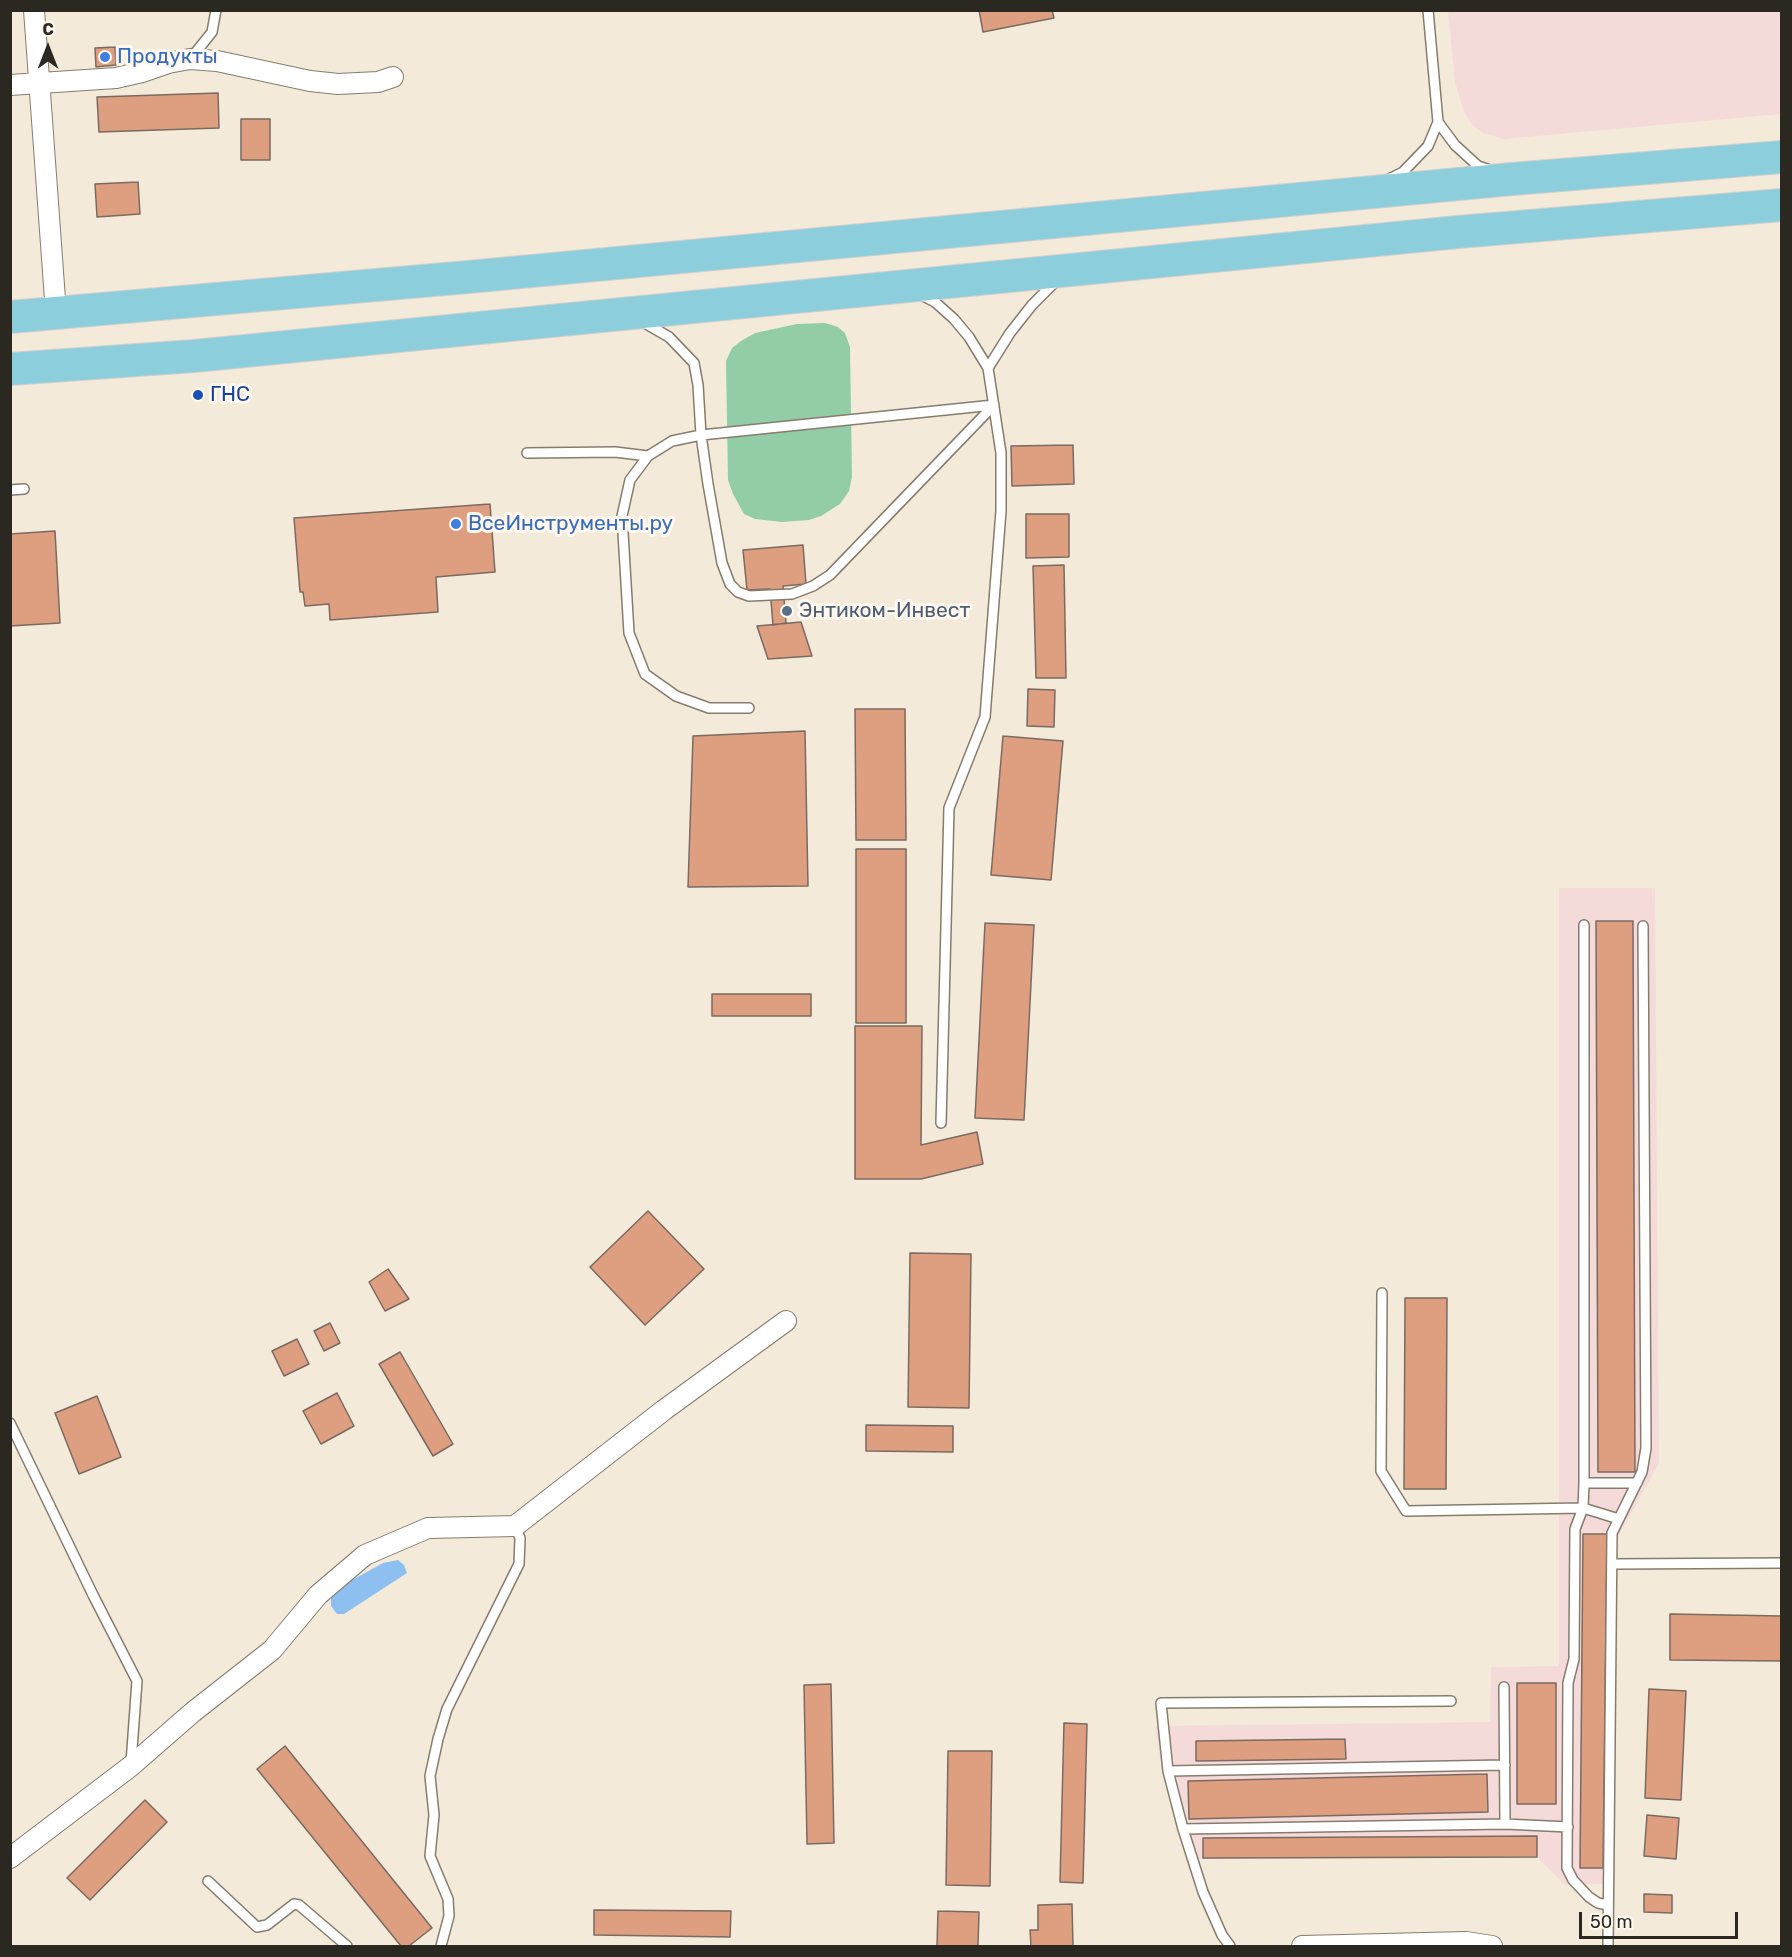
<!DOCTYPE html>
<html>
<head>
<meta charset="utf-8">
<style>
	body { margin:0 }
	#map { position:relative; width:1792px; height:1957px; overflow:hidden; background:#f4eada; font-family:Rubik,sans-serif }
	canvas { display:block }
	.frame { position:absolute; inset:0; border:12px solid #2b2721; pointer-events:none }
	.north { position:absolute; left:18px; top:18px; width:60px; height:60px; -webkit-text-stroke:4px #fef8ee; paint-order:stroke; rotate:0deg; font-size:16px; font-weight:700; line-height:24px; text-align:center; color:#2b2721 }
	.north::after { content:''; display:block; margin:auto; width:21px; height:27px; background:#2b2721; clip-path:polygon(50% 0,100% 100%,50% 72%,0 100%) }
	.scale { position:absolute; left:1579px; top:1912px; width:159px; height:27px; box-sizing:border-box; border:3px solid #2b2721; border-top:0; padding-left:8px; font-size:18px; line-height:21px; white-space:nowrap; color:#2b2721; -webkit-text-stroke:4px #fef8ee; paint-order:stroke }
</style>
</head>
<body>
<div id="map">
<canvas width="1792" height="1957"></canvas>
<div class="frame"></div>
<div class="north">С</div>
<div class="scale">50 m</div>
</div>
<script>
const context = document.querySelector('canvas').getContext('2d');
context.lineJoin = 'round';
function fill(path, color) { context.fillStyle = color; context.fill(path, 'evenodd'); }
const toPath = rows => new Path2D(rows.map(r => 'M' + r).join(''));
function stroke(path, color, width, dash) { context.strokeStyle = color; context.lineWidth = width; context.lineCap = dash ? 'butt' : 'round'; context.setLineDash(dash || []); context.stroke(path); }
function drawText(font, color, halo, rows, align = 'center') {
  context.font = font + ' Rubik,sans-serif'; context.lineWidth = 6; context.setLineDash([]); context.textBaseline = 'middle'; context.strokeStyle = halo; context.fillStyle = color; for (const [text, x, y, turn = 0] of rows) {
    context.save(); context.translate(x, y); context.rotate((+turn || 0) * Math.PI / 180); context.textAlign = isNaN(turn) ? turn : align; if (halo) context.strokeText(text, 0, 0); context.fillText(text, 0, 0); context.restore();
  }
}
fill(toPath([
	[1448,11,1781,11,1781,114,1504,139,1483,133,1471,124,1463,109,1455,82],
	[1559,888,1655,888,1659,1463,1617,1539,1615,1884,1564,1884,1537,1857,1186,1859,1162,1768,1155,1726,1490,1722,1491,1667,1559,1666]
]), '#f5dada');
fill(toPath([
	[825,323,838,327,845,333,850,347,852,477,849,491,840,504,821,516,809,520,782,522,755,519,744,514,733,494,728,480,726,361,732,348,741,341,755,333,797,324]
]), '#93cda8');
fill(toPath([
	[398,1560,404,1565,407,1573,344,1614,337,1614,331,1606,331,1594,336,1589,383,1563]
]), '#8dc0f0');
const building = toPath([
	[979,10,1052,10,1054,18,983,32,979,10],
	[115,47,116,65,96,67,95,48,115,47],
	[218,93,219,128,99,132,97,97,218,93],
	[241,119,270,119,270,160,241,160,241,119],
	[138,182,140,214,97,217,95,184,138,182],
	[1073,445,1074,484,1012,486,1011,446,1073,445],
	[490,504,495,572,436,577,438,612,330,620,329,604,305,606,303,592,300,592,294,518,490,504],
	[1026,514,1069,514,1069,557,1026,558,1026,514],
	[55,531,60,623,10,626,10,534,55,531],
	[803,545,806,584,783,586,786,623,773,625,770,589,747,590,743,550,803,545],
	[1064,565,1066,678,1036,678,1033,566,1064,565],
	[801,622,812,656,768,659,757,626,801,622],
	[1028,689,1055,690,1054,727,1027,726,1028,689],
	[855,709,905,709,906,840,856,840,855,709],
	[805,731,808,886,688,887,693,736,805,731],
	[1003,736,1063,741,1051,880,991,875,1003,736],
	[856,849,906,849,906,1023,856,1023,856,849],
	[1596,921,1633,921,1635,1472,1598,1472,1596,921],
	[985,923,1034,925,1024,1120,975,1118,985,923],
	[712,994,811,994,811,1016,712,1016,712,994],
	[855,1026,922,1026,921,1145,977,1132,983,1164,921,1179,855,1179,855,1026],
	[648,1211,704,1269,645,1325,590,1267,648,1211],
	[910,1253,971,1254,969,1408,908,1407,910,1253],
	[388,1269,409,1299,385,1311,369,1282,388,1269],
	[1405,1298,1447,1298,1446,1489,1404,1489,1405,1298],
	[330,1323,340,1343,324,1351,314,1331,330,1323],
	[297,1339,309,1364,284,1376,272,1351,297,1339],
	[400,1352,453,1444,433,1456,379,1364,400,1352],
	[337,1393,354,1426,321,1444,303,1411,337,1393],
	[97,1396,121,1457,79,1474,55,1413,97,1396],
	[866,1425,953,1426,953,1452,866,1451,866,1425],
	[1583,1534,1607,1534,1603,1868,1580,1868,1583,1534],
	[1670,1614,1782,1616,1782,1661,1670,1660,1670,1614],
	[1517,1683,1556,1683,1556,1804,1517,1804,1517,1683],
	[831,1684,834,1843,807,1844,804,1685,831,1684],
	[1649,1689,1686,1691,1681,1800,1645,1798,1649,1689],
	[1064,1723,1087,1724,1083,1883,1060,1882,1064,1723],
	[1345,1739,1346,1759,1196,1761,1196,1741,1345,1739],
	[285,1746,432,1928,409,1946,401,1946,257,1769,285,1746],
	[948,1751,992,1751,990,1886,946,1885,948,1751],
	[1487,1774,1488,1812,1189,1819,1188,1781,1487,1774],
	[145,1800,167,1822,90,1900,67,1878,145,1800],
	[1647,1815,1679,1818,1676,1859,1644,1856,1647,1815],
	[1537,1836,1537,1857,1203,1858,1203,1838,1537,1836],
	[1644,1894,1672,1895,1672,1913,1644,1912,1644,1894],
	[1072,1904,1073,1946,1031,1946,1030,1930,1038,1930,1038,1905,1072,1904],
	[594,1910,731,1911,730,1937,594,1935,594,1910],
	[938,1911,979,1912,978,1946,937,1946,938,1911]
]);
fill(building, '#dd9f7f');
stroke(building, '#7a6a62', 1.5);
const service = toPath([
	[192,57,212,32,216,10],
	[1438,122,1455,145,1478,166,1490,170],
	[1389,179,1403,172,1428,146,1438,122,1428,10],
	[921,295,935,302,954,319,969,337,988,368,1001,453,1001,511,985,717,949,808,941,1123],
	[643,322,669,337,694,363,698,385,701,435,708,484,722,563,730,584,738,592,749,596,792,594,813,586,830,575,994,405],
	[988,368,1010,333,1032,305,1056,281],
	[527,453,615,452,648,456],
	[10,490,24,489],
	[749,708,709,708,676,696,645,674,629,633,622,516,630,480,648,456,672,441,701,435,994,405],
	[1584,925,1584,1483,1583,1508,1575,1529,1574,1659,1568,1683,1567,1868,1573,1880,1589,1897,1598,1903,1608,1905],
	[1382,1293,1381,1471,1406,1511,1583,1508,1619,1519],
	[10,1423,93,1595,137,1681,131,1763],
	[1584,1483,1637,1483],
	[1612,1564,1782,1563],
	[1168,1771,1505,1765],
	[1505,1824,1568,1827],
	[1183,1829,1505,1824,1504,1687],
	[208,1881,257,1927,267,1925,294,1904,299,1905,347,1946],
	[441,1946,449,1916,448,1899,430,1856,434,1815,430,1776,438,1739,447,1709,519,1564,520,1538,515,1526],
	[1230,1946,1222,1935,1203,1892,1183,1829,1168,1771,1161,1703,1451,1701],
	[1608,1946,1612,1533,1642,1472,1646,1448,1643,926]
]);
const minor = toPath([
	[34,10,56,313],
	[10,85,116,78,142,72,168,63,190,59,217,61,310,81,338,84,378,82,393,77],
	[10,1858,131,1766,193,1712,272,1650,318,1595,365,1555,428,1528,515,1526,664,1410,786,1321],
	[1302,1946,1466,1942,1492,1946]
]);
const primary = toPath([
	[10,317,468,277,1512,179,1782,157],
	[10,369,194,356,1458,232,1782,205]
]);
stroke(service, '#867c6e', 12);
stroke(minor, '#867c6e', 22);
stroke(primary, '#d0cfce', 34);
stroke(service, '#fff', 9);
stroke(minor, '#fff', 20);
stroke(primary, '#8dcedd', 32);
for (const [x, y, r, color] of [
	[105,57,6,"#3f7fe0"],
	[198,395,6,"#1a4fb4"],
	[456,524,6,"#3f7fe0"],
	[787,611,6,"#5c6f8a"]
]) { const dot = new Path2D(); dot.arc(x, y, r, 0, 2 * Math.PI); context.fillStyle = color; context.fill(dot); stroke(dot, '#fef8ee', 2); }
drawText('21px', '#366cbe', '#fef8ee', [
	["Продукты",117,57],
	["ВсеИнструменты.ру",468,524]
], 'left');
drawText('21px', '#164399', '#fef8ee', [
	["ГНС",210,395]
], 'left');
drawText('21px', '#4e5e75', '#fef8ee', [
	["Энтиком-Инвест",799,611]
], 'left');
</script>
</body>
</html>
